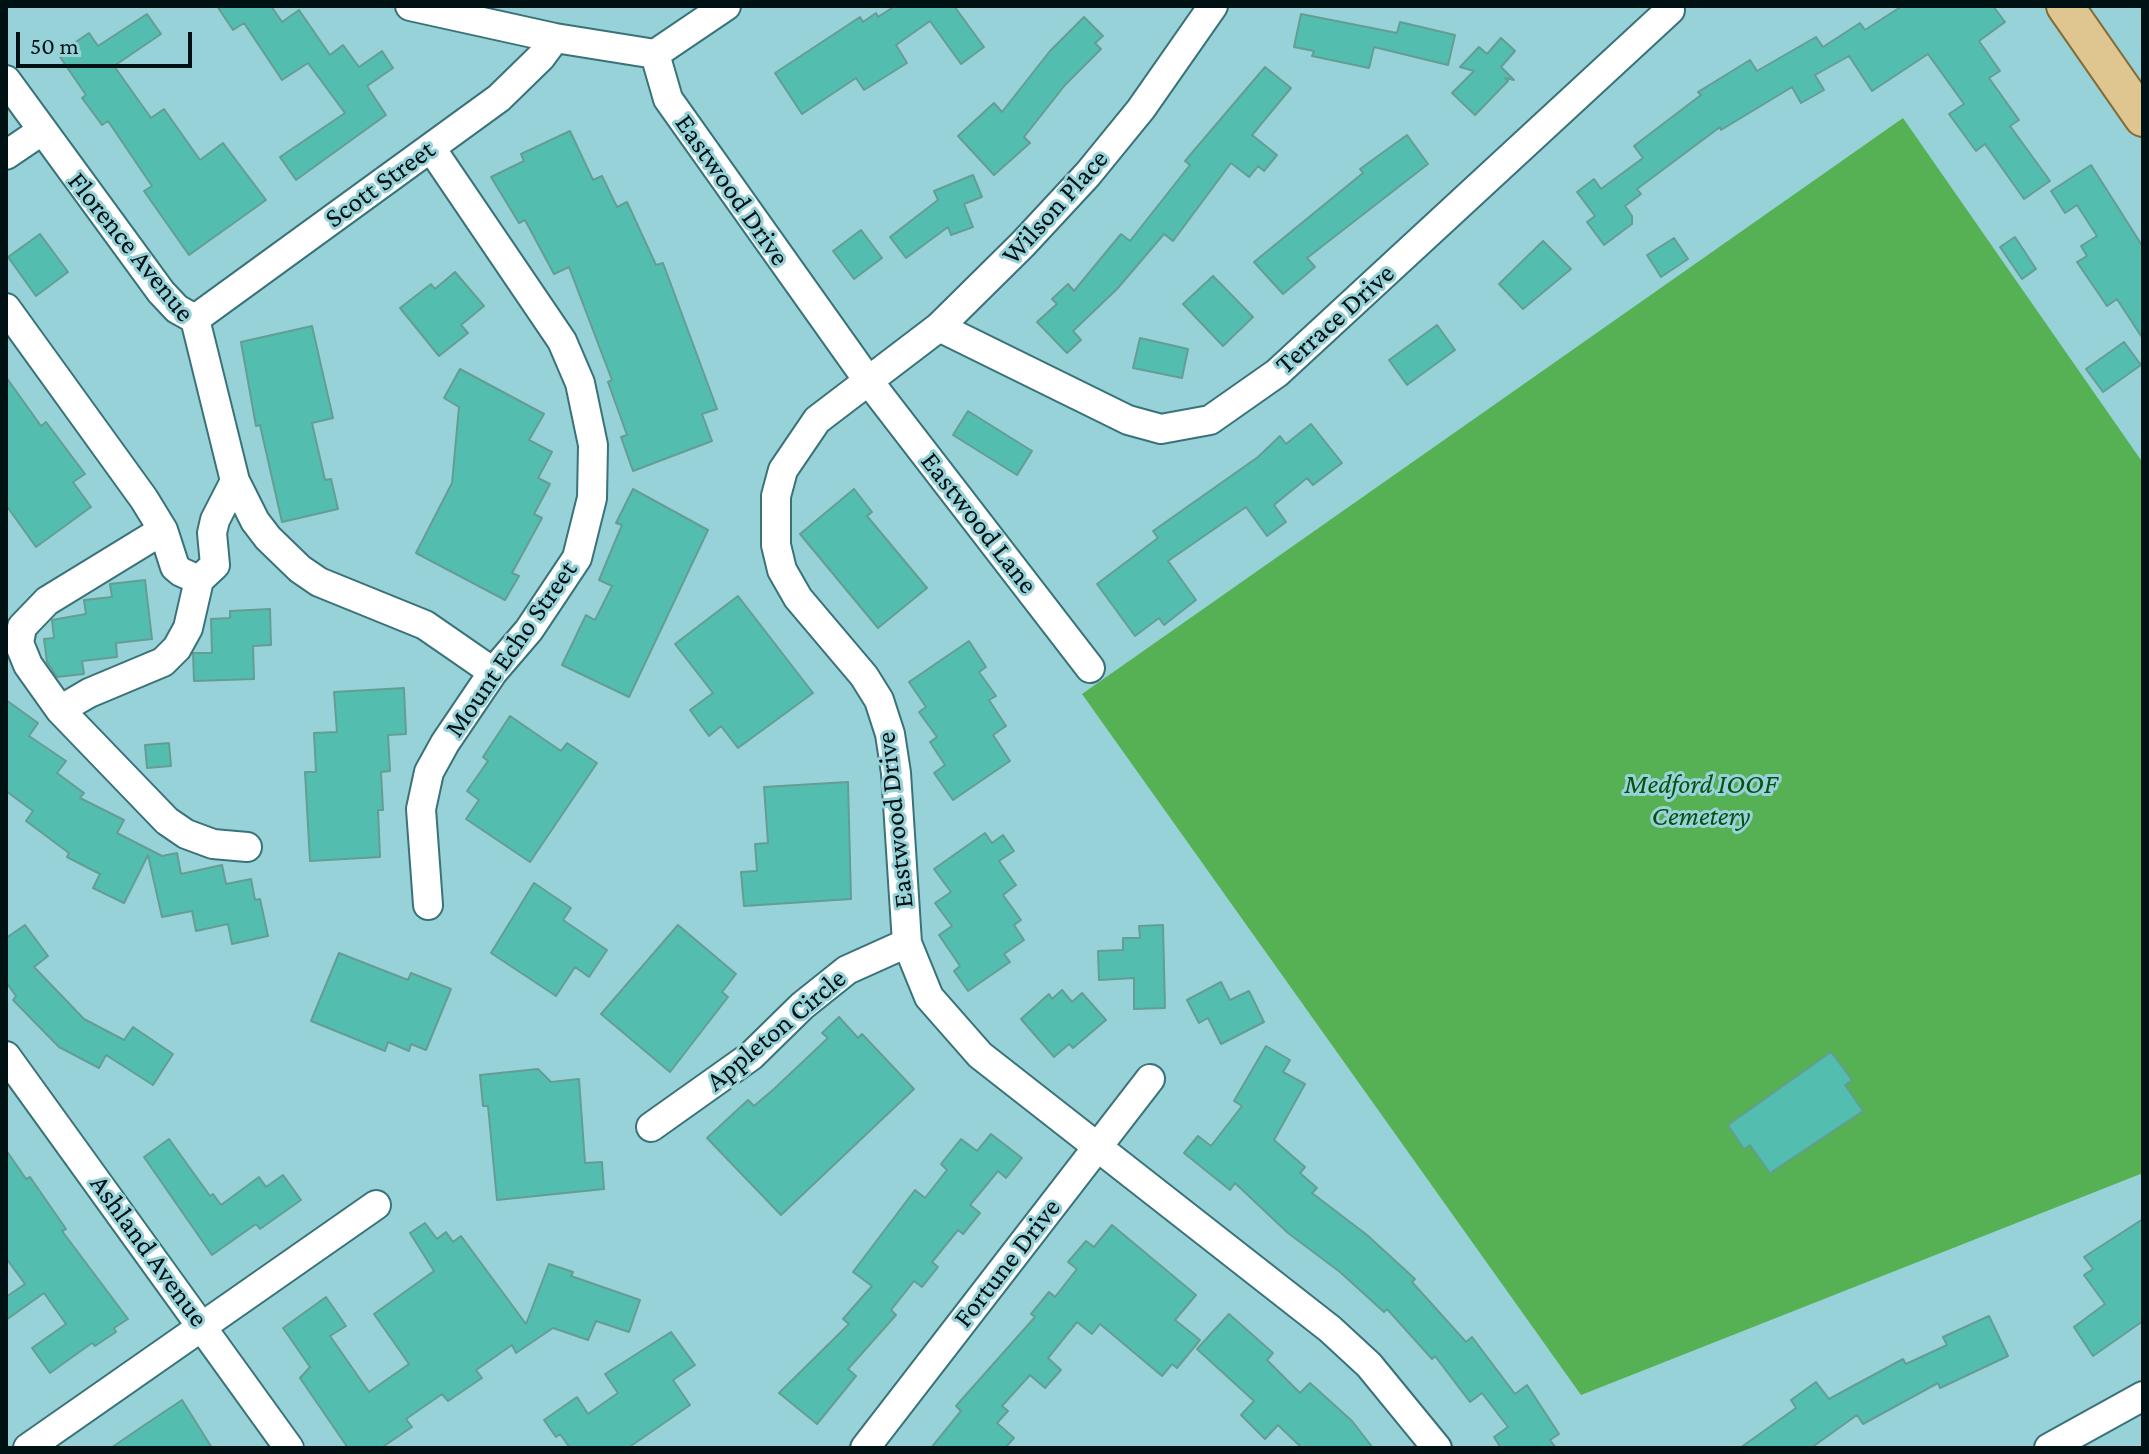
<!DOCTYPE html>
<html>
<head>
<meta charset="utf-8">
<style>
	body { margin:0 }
	#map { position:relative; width:2149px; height:1454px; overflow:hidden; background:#97d2d8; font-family:"Crimson Pro",serif }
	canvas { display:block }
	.frame { position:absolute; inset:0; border:8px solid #001113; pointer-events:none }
	.scale { position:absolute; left:16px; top:32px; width:176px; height:36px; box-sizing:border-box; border:4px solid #001113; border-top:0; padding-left:10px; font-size:24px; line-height:28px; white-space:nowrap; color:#001113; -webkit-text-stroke:6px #97d2d8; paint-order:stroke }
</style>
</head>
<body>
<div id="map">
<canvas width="2149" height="1454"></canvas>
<div class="frame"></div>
<div class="scale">50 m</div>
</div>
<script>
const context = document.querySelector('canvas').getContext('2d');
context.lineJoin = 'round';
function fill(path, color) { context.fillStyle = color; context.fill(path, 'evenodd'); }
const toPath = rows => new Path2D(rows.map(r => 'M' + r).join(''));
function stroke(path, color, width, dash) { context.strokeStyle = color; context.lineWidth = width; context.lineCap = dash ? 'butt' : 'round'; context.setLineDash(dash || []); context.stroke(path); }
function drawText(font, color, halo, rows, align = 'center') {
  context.font = font + ' "Crimson Pro",serif'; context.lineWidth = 6; context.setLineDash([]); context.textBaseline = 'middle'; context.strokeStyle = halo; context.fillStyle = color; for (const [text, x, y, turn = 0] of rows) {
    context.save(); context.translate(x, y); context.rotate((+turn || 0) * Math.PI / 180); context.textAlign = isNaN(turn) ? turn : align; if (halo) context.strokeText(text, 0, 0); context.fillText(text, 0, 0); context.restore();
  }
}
fill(toPath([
	[1903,118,2143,463,2143,1173,1581,1395,1082,694]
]), '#55b154');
const building = toPath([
	[217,6,271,6,282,22,299,10,330,55,343,45,359,67,382,51,393,68,367,86,386,115,296,180,280,157,345,113,308,63,282,80,244,23,233,30,217,6],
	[895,6,954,6,984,47,961,64,930,21,896,45,907,63,864,90,856,78,802,114,775,73,860,17,863,22,876,13,878,17,895,6],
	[1902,6,1993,6,2005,22,1979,41,2000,71,1989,78,2019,120,2010,126,2050,181,2024,199,1985,144,1976,151,1949,114,1964,104,1928,54,1872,91,1849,56,1815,75,1824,90,1801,103,1792,87,1721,130,1720,127,1637,189,1641,194,1625,206,1632,216,1632,224,1604,245,1587,222,1595,216,1577,192,1594,179,1601,189,1643,158,1634,146,1701,95,1698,92,1750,60,1757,71,1816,37,1823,47,1860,23,1865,30,1902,6],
	[147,14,161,34,114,66,151,118,164,109,200,160,223,143,266,200,189,255,144,191,152,186,108,121,102,125,82,98,86,95,58,54,89,33,98,46,147,14],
	[1301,14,1397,33,1400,22,1455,35,1448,65,1374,47,1369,68,1312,56,1314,51,1294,47,1301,14],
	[1084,17,1103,36,1095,43,1101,49,1065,85,1024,137,1030,143,994,175,958,136,994,103,1002,112,1050,51,1084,17],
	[1501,38,1515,51,1501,67,1514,80,1505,78,1508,81,1475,115,1452,93,1474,71,1460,67,1479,47,1487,54,1501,38],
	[1265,67,1291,88,1252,135,1277,155,1264,171,1258,166,1249,177,1231,163,1173,241,1164,234,1117,289,1073,331,1081,340,1067,353,1037,322,1057,304,1052,299,1068,284,1074,291,1121,234,1130,241,1190,165,1185,161,1265,67],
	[570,131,593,180,602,176,617,207,627,202,656,265,663,263,717,409,702,414,712,441,633,471,621,437,627,435,608,382,612,380,569,267,554,274,525,220,519,223,491,177,524,161,521,154,570,131],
	[1407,135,1428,164,1307,258,1315,267,1283,294,1254,262,1363,173,1360,169,1407,135],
	[2091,165,2143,247,2143,339,2117,299,2107,306,2077,262,2087,256,2081,246,2097,236,2077,205,2065,213,2051,191,2091,165],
	[973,175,982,197,964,204,973,227,951,235,948,227,906,258,890,237,938,200,934,191,973,175],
	[861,230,882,258,854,279,833,251,861,230],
	[40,234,68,272,36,296,8,257,40,234],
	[2015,237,2036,269,2022,279,2000,247,2015,237],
	[1674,238,1688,259,1661,277,1647,255,1674,238],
	[1543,241,1571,269,1523,309,1499,284,1543,241],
	[455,272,484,306,461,325,468,333,439,356,400,308,431,284,435,289,455,272],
	[1213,276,1253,317,1223,346,1183,304,1213,276],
	[1437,325,1455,350,1407,385,1389,360,1437,325],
	[312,326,333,418,312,423,325,480,331,479,338,509,282,522,260,425,256,426,241,342,312,326],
	[1140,338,1188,349,1182,378,1133,368,1140,338],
	[2124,342,2141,365,2103,392,2086,369,2124,342],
	[460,369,544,414,529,440,552,452,538,478,550,484,534,514,542,518,512,573,519,576,505,600,416,553,452,483,459,407,444,398,460,369],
	[6,377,41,426,46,422,85,474,73,482,91,507,36,547,6,505,6,377],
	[968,411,1032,451,1017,475,953,435,968,411],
	[1311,424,1342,463,1313,485,1307,478,1274,505,1286,522,1267,536,1246,507,1168,561,1196,600,1164,625,1159,618,1135,636,1097,584,1158,538,1153,531,1258,457,1280,436,1286,444,1311,424],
	[633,489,708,530,629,697,562,665,586,615,595,620,612,586,599,580,622,525,616,523,633,489],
	[854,489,872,512,867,516,927,588,878,628,800,534,854,489],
	[145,580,152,639,116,643,117,657,82,661,84,674,57,677,47,662,44,639,54,638,52,620,86,614,84,600,112,597,110,584,145,580],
	[738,596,813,693,738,748,721,726,709,736,690,710,713,693,675,644,738,596],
	[270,609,271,645,253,646,254,679,194,681,193,653,212,653,211,619,230,618,230,611,270,609],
	[969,641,986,667,979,672,996,696,989,700,1006,726,993,735,1010,761,953,800,934,773,945,765,930,742,937,737,919,712,926,707,909,682,969,641],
	[404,688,406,734,388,735,390,771,381,772,383,810,378,810,380,857,310,861,305,772,316,772,314,733,337,732,334,692,404,688],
	[6,700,38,723,29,736,66,761,57,773,84,793,80,798,124,820,117,833,162,856,177,853,181,874,222,865,226,884,251,879,255,900,260,899,268,936,232,944,228,924,196,931,192,911,162,917,148,855,124,903,93,888,100,874,67,857,69,853,26,821,33,811,6,791,6,700],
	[510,716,561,751,567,743,597,763,530,862,466,819,479,800,467,791,488,761,483,757,510,716],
	[169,743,171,766,147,768,145,745,169,743],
	[848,782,851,899,744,906,741,872,757,871,755,844,768,843,764,787,848,782],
	[985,833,992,843,1003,835,1014,851,999,861,1016,885,1003,895,1021,920,1014,925,1024,940,1004,954,1010,962,968,991,954,971,960,966,939,935,952,926,935,903,951,892,934,869,985,833],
	[534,883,571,908,563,920,607,950,589,977,575,967,556,996,491,953,534,883],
	[25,925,48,956,34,967,84,1019,124,1040,133,1027,173,1054,153,1085,106,1055,99,1068,59,1047,13,1000,16,996,6,982,6,938,25,925],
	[678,925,736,974,722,992,728,997,670,1072,601,1014,678,925],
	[1163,925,1165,1008,1134,1009,1134,978,1099,980,1098,951,1123,950,1123,938,1140,938,1139,926,1163,925],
	[339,953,408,980,411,973,451,989,426,1050,411,1044,409,1051,388,1042,385,1051,311,1021,339,953],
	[1221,982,1230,1000,1249,991,1264,1022,1221,1044,1208,1018,1199,1023,1187,1000,1221,982],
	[1062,990,1072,1002,1082,993,1106,1020,1073,1048,1069,1044,1054,1057,1021,1019,1049,994,1052,999,1062,990],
	[839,1017,858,1038,862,1034,914,1089,781,1215,707,1138,748,1100,754,1106,774,1089,828,1038,822,1033,839,1017],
	[1266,1046,1290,1060,1283,1072,1305,1084,1274,1140,1305,1167,1300,1173,1317,1188,1312,1193,1367,1235,1415,1279,1412,1282,1466,1342,1472,1337,1515,1394,1527,1385,1559,1434,1550,1440,1556,1448,1501,1448,1494,1437,1508,1427,1482,1393,1470,1402,1435,1356,1432,1359,1387,1309,1384,1312,1340,1272,1288,1233,1235,1183,1230,1190,1184,1153,1198,1136,1211,1146,1242,1106,1234,1101,1266,1046],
	[1831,1052,1852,1080,1845,1085,1863,1111,1770,1173,1750,1145,1744,1149,1728,1125,1831,1052],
	[538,1069,551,1082,579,1079,585,1163,602,1162,604,1189,497,1200,488,1106,483,1106,480,1075,538,1069],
	[991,1134,1022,1158,1006,1178,998,1171,970,1205,980,1213,963,1234,958,1230,932,1262,938,1267,922,1287,914,1281,891,1310,896,1315,848,1369,856,1376,817,1424,779,1393,849,1324,843,1319,872,1286,853,1272,915,1190,925,1198,947,1170,941,1164,961,1139,977,1151,991,1134],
	[169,1139,210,1196,213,1194,221,1205,259,1177,266,1187,283,1175,301,1200,260,1229,256,1224,212,1255,144,1157,169,1139],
	[6,1150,26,1179,30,1177,66,1229,62,1231,128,1319,114,1328,116,1332,95,1346,92,1343,50,1373,32,1348,66,1324,44,1293,6,1320,6,1297,25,1284,6,1258,6,1150],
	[2143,1219,2143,1321,2093,1356,2074,1327,2105,1304,2084,1275,2093,1269,2084,1257,2143,1219],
	[425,1223,437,1239,446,1232,453,1242,461,1236,526,1324,549,1264,573,1272,571,1276,640,1300,629,1332,596,1321,588,1340,553,1328,516,1353,512,1345,476,1370,482,1378,448,1401,442,1394,406,1419,412,1427,381,1448,348,1448,300,1378,310,1367,283,1328,326,1297,346,1326,330,1336,369,1392,409,1364,374,1314,434,1271,410,1233,425,1223],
	[1112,1225,1196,1295,1175,1320,1200,1340,1177,1368,1172,1364,1162,1376,1100,1324,1092,1334,1077,1322,1048,1358,1061,1370,1045,1388,1030,1375,1002,1406,1008,1411,997,1423,1014,1438,1005,1448,931,1448,961,1411,956,1406,1035,1317,1031,1314,1049,1292,1055,1297,1077,1269,1068,1262,1086,1241,1094,1247,1112,1225],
	[1229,1314,1273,1353,1267,1360,1300,1393,1310,1383,1352,1421,1373,1448,1302,1448,1278,1425,1265,1439,1241,1415,1254,1401,1197,1349,1229,1314],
	[1989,1316,2008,1356,1940,1388,1938,1383,1863,1424,1857,1415,1811,1448,1740,1448,1796,1408,1791,1400,1816,1382,1829,1399,1903,1359,1906,1364,1947,1345,1943,1337,1989,1316],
	[671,1332,695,1365,673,1380,690,1405,628,1448,570,1448,560,1434,556,1437,544,1420,577,1397,588,1414,618,1393,605,1374,671,1332],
	[182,1400,212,1448,111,1448,143,1426,182,1400]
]);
fill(building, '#53beb0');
stroke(building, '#649d94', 2);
const minor = toPath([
	[410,6,555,38,655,54],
	[1213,6,1141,109,1088,174,1023,244,939,327,817,420,783,470,776,496,776,545,782,570,798,598,864,676,879,700,890,734,896,773,907,943,929,997,980,1055,1330,1329,1369,1365,1437,1448],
	[655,54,668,99,867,379,1090,668],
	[655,54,726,6],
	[6,80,161,292,177,309,195,319,235,481,255,521,268,538,300,569,319,582,425,625,493,672],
	[6,155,40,132],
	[6,308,144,499,163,530,175,567,181,572,199,580,215,565,212,533,215,520,235,481],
	[195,319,499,98,541,57,555,38],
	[939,327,1128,420,1161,429,1210,420,1277,373,1670,10],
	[163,530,47,601,22,627,19,643,28,665,60,710,167,821,186,834,213,844,247,847],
	[60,710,89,693,163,662,177,648,188,628,199,580],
	[428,905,421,809,429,772,445,743,493,672,529,630,577,558,592,498,593,445,580,383,562,341,431,148],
	[6,1056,289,1448],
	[651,1127,751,1056,802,1006,847,970,907,943],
	[28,1448,376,1205],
	[865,1448,1150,1079],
	[2049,1448,2143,1396]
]);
const major = toPath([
	[2065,6,2143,118]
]);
stroke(minor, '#397379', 32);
stroke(major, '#836d33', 40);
stroke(minor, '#fff', 28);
stroke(major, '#dfc58f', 36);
drawText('28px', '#001113', '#97d2d8', [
	["Scott Street",380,184,-36],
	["Eastwood Drive",732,190,55],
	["Wilson Place",1055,207,-48],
	["Florence Avenue",131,247,51],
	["Terrace Drive",1335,319,-42],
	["Eastwood Lane",979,523,52],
	["Mount Echo Street",511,649,-55],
	["Eastwood Drive",895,820,-96],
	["Appleton Circle",776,1030,-40],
	["Ashland Avenue",149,1251,54],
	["Fortune Drive",1007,1263,-52]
]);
drawText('italic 28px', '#07500d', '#97d2d8', [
	["Medford IOOF",1701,784],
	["Cemetery",1701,816]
]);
</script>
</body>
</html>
